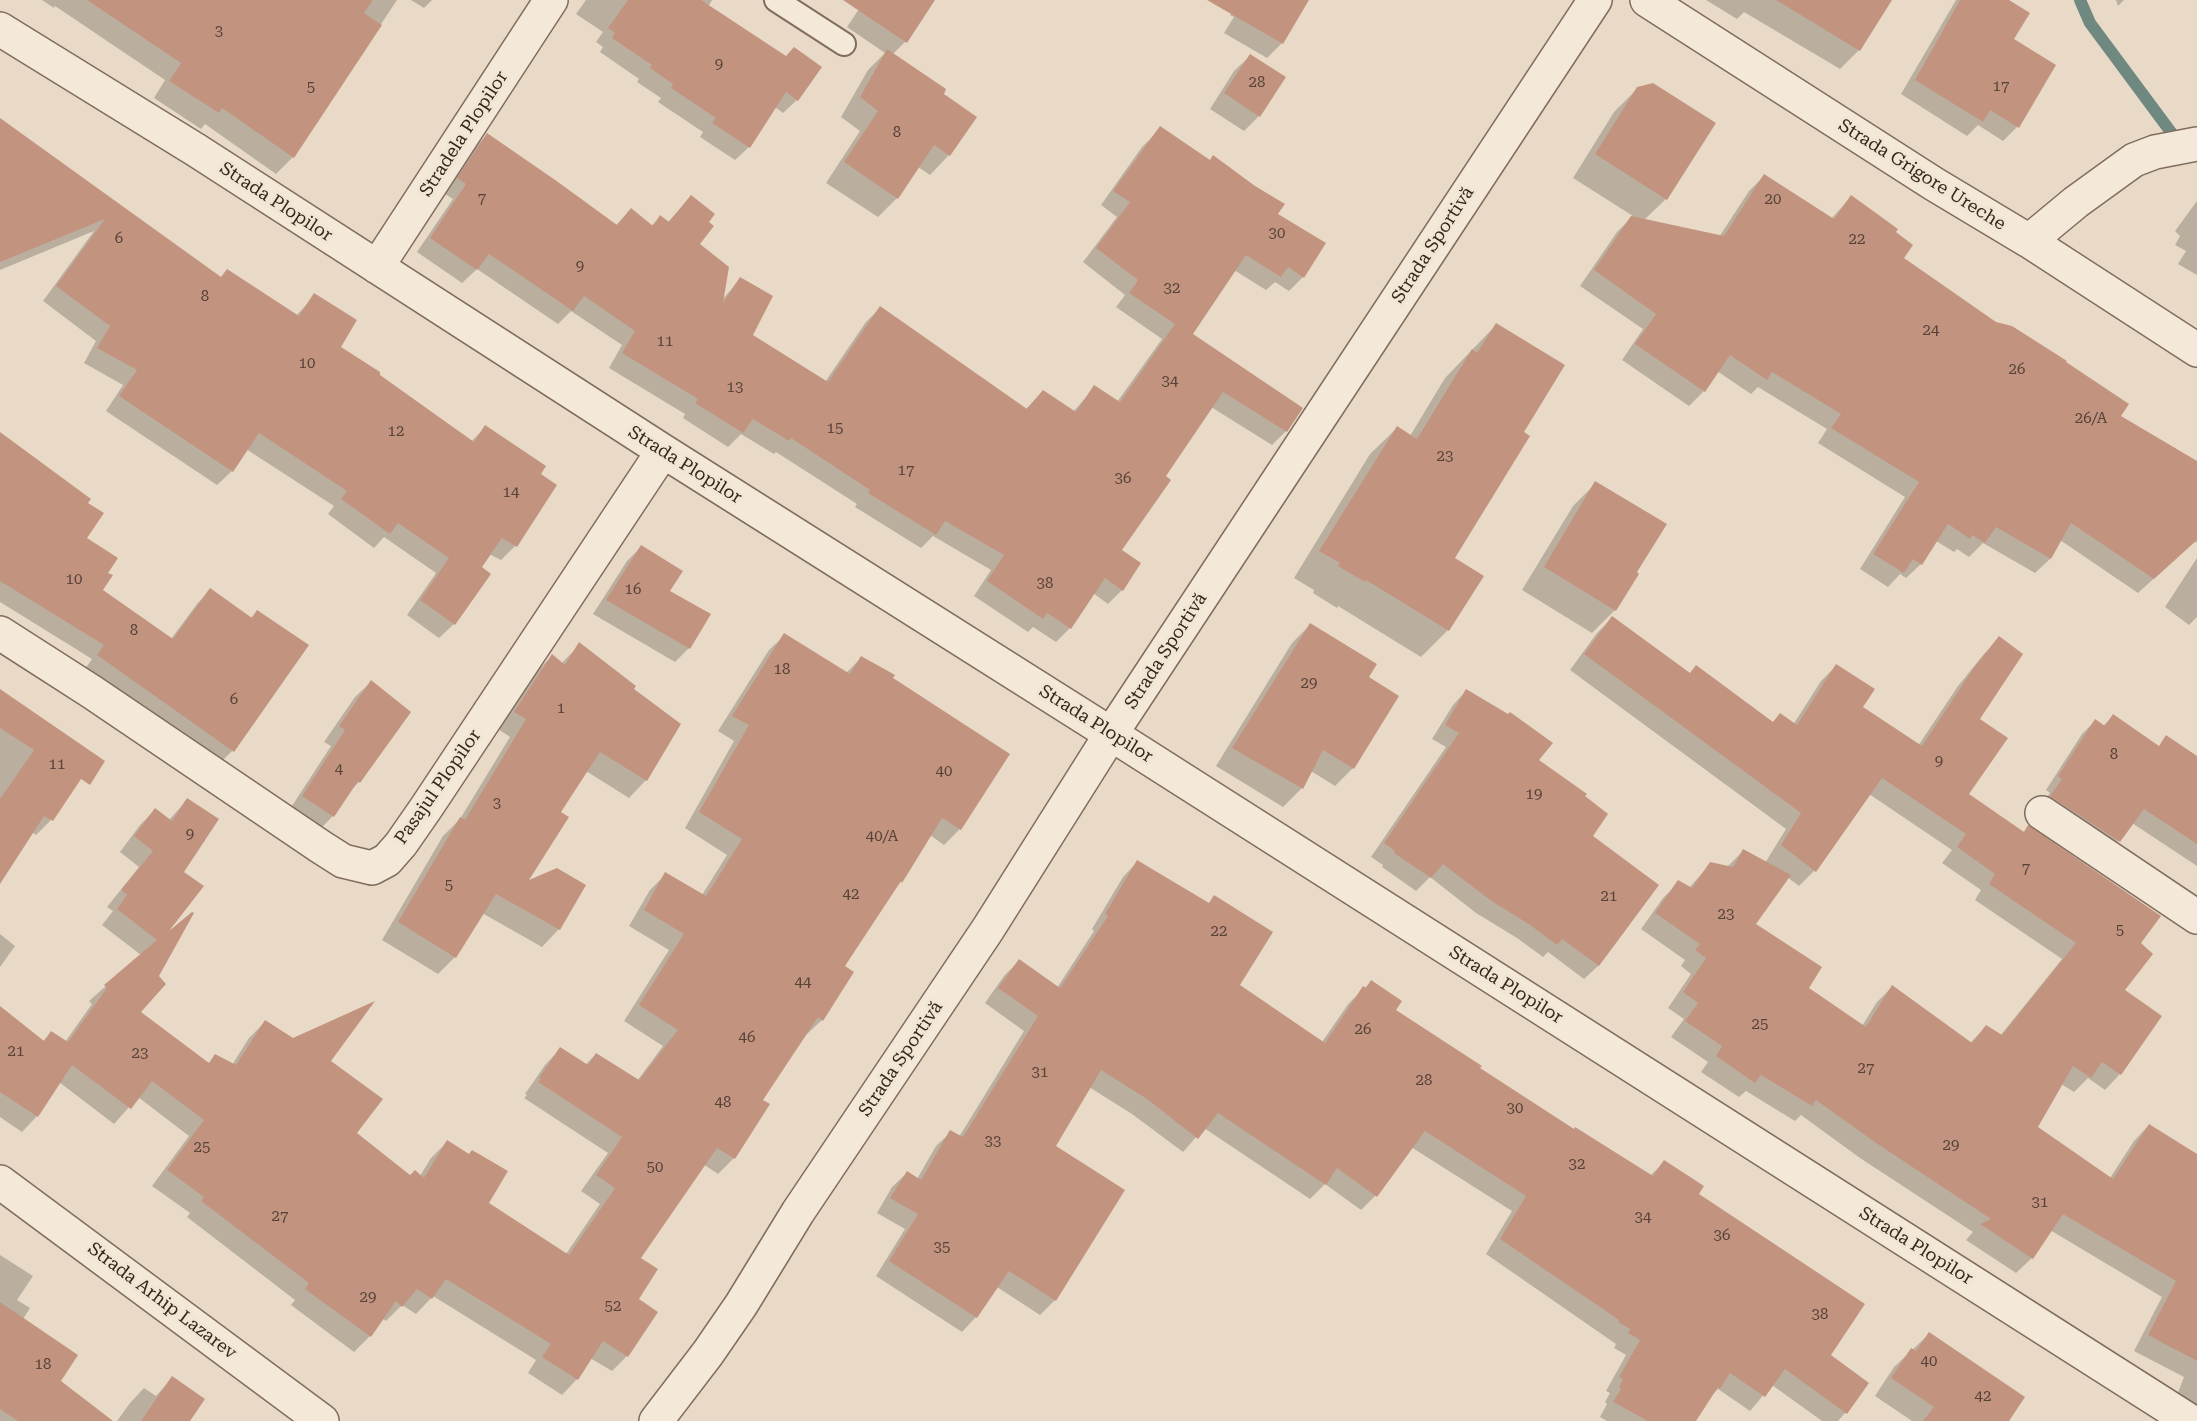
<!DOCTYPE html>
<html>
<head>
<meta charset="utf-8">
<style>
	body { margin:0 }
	canvas { display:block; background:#e8dac6 }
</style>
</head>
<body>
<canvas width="2197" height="1421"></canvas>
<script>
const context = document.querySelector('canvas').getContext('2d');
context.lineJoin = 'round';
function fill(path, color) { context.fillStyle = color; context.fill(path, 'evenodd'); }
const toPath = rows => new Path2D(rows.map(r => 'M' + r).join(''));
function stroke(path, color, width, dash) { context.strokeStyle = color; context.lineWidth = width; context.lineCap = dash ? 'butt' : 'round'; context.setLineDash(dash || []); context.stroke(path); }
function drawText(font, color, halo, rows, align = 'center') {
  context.font = font + ' "Roboto Serif",serif'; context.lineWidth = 6; context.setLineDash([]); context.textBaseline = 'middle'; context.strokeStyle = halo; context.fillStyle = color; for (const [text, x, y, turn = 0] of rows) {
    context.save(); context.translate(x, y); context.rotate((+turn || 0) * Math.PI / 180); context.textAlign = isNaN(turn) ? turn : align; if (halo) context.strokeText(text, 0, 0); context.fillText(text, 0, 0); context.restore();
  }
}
fill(toPath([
	[42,0,397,0,293,157,276,174,205,124,201,129,154,98,165,80,55,6,54,8],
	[411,0,432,0,424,8],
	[586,0,712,0,708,7,797,100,783,113,775,107,749,147,735,160,700,137,703,132,658,102,661,98,637,82,639,79,600,52,603,47,596,42,603,32,576,14],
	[865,0,933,0,905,42,893,54,942,94,949,155,930,175,918,167,897,198,878,217,826,183,860,131,841,117,868,70,885,53,847,27],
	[1239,0,1296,0,1282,43,1267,58,1224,33,1234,17,1230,15],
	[1706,0,1890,0,1859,50,1840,69,1744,12,1737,19],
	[1956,0,2006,0,2012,40,2017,127,2003,141,1978,125,1967,136,1901,94],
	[2116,0,2124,0,2118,6],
	[1250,56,1259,116,1244,131,1210,109,1234,71],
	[1638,88,1666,199,1644,220,1719,237,1749,191,1764,176,1831,219,1851,197,1894,233,1902,258,2119,416,2197,463,2197,543,2195,541,2138,593,2060,540,2050,559,2035,573,1983,543,1969,557,1957,549,1954,552,1936,541,1921,564,1906,578,1900,574,1888,587,1860,569,1905,497,1818,443,1827,429,1758,387,1751,394,1717,371,1704,391,1689,406,1622,360,1643,329,1580,286,1617,232,1633,216,1573,178,1614,112],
	[0,121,220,278,227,271,296,316,315,295,339,347,471,442,485,427,539,475,515,546,501,560,489,554,480,567,489,575,454,624,439,638,407,615,436,573,384,537,374,548,328,514,334,506,246,449,232,471,217,485,106,411,123,385,84,363,96,341,43,301,94,231,0,270],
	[1156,133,1276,214,1303,277,1289,291,1275,282,1266,290,1234,270,1190,335,1286,431,1272,445,1211,407,1164,476,1120,551,1122,590,1108,604,1093,593,1070,628,1056,642,1033,627,1028,632,974,596,991,570,933,536,921,548,855,507,857,504,776,452,774,454,741,434,728,447,683,418,685,414,609,368,622,345,571,311,558,324,477,269,462,283,417,252,453,199,444,193,473,149,487,135,615,226,631,210,651,226,660,217,667,223,691,197,707,223,698,244,722,300,740,279,751,335,825,382,866,322,880,308,1025,410,1043,391,1073,412,1095,387,1117,402,1162,339,1116,307,1125,295,1083,262,1117,217,1101,205,1142,147],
	[2197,201,2197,275,2178,264,2186,251,2175,245,2180,236,2175,231],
	[1496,325,1521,433,1453,558,1482,576,1448,630,1421,657,1338,606,1337,608,1313,593,1314,590,1294,578,1370,454,1397,428,1410,436,1445,378],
	[0,434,86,503,85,538,106,573,101,590,171,639,197,604,210,590,250,619,257,611,232,751,219,764,85,669,92,659,0,602],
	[1596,483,1635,573,1615,610,1592,633,1522,590,1573,506],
	[641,547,668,591,689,648,675,662,593,614,627,561],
	[2197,558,2197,617,2189,625,2165,607],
	[1612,618,1689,674,1772,723,1780,715,1793,725,1821,681,1836,666,1861,707,1918,746,1958,686,1984,654,2000,638,1978,719,1967,794,2023,833,2029,827,2139,944,2123,990,2120,1074,2105,1090,2088,1078,2074,1092,2061,1084,2036,1127,2110,1178,2134,1141,2149,1125,2197,1209,2197,1405,2177,1395,2184,1377,2134,1351,2162,1297,2050,1230,2032,1258,2016,1273,1966,1240,1973,1232,1860,1158,1801,1115,1795,1121,1746,1091,1739,1097,1701,1072,1708,1062,1671,1037,1684,1019,1668,1008,1691,974,1681,966,1685,960,1641,929,1663,898,1679,882,1689,888,1711,863,1727,867,1743,851,1765,863,1786,829,1570,670,1597,633],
	[1869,794,1952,850,1942,863,1981,890,1975,900,2062,959,2000,1036,1986,1027,1970,1043,1892,987,1877,1002,1862,1026,1807,988,1754,924,1787,877,1799,886,1814,871],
	[1310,625,1367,678,1353,768,1335,786,1311,771,1301,789,1283,807,1216,766,1292,643],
	[785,635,846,673,861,658,1008,755,960,829,944,845,930,835,901,882,893,890,843,966,822,1020,806,1035,805,1034,761,1101,734,1158,718,1174,703,1164,639,1259,636,1299,627,1356,612,1371,590,1358,577,1379,562,1395,528,1373,536,1360,433,1296,416,1314,402,1305,386,1321,382,1318,370,1336,354,1352,291,1305,295,1300,187,1217,190,1213,152,1186,189,1136,138,1097,114,1124,59,1082,37,1116,22,1132,0,1117,0,1037,42,1042,51,1033,65,1042,92,1004,89,1001,141,955,102,925,113,911,107,907,139,867,120,852,140,825,155,810,169,820,187,800,182,872,139,1012,208,1064,215,1056,232,1065,249,1038,265,1022,329,1061,355,1133,410,1176,420,1176,431,1158,447,1142,487,1203,566,1254,600,1204,581,1191,608,1153,524,1098,527,1095,525,1094,545,1065,560,1049,585,1065,596,1054,637,1081,663,1046,624,1021,669,950,629,926,650,890,666,874,702,895,727,855,685,828,734,741,718,731,769,650],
	[580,644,631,689,646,780,629,798,586,771,558,812,526,884,584,886,559,929,542,947,482,913,455,957,438,974,382,940,443,836,460,819,510,737,498,729,535,673,552,656,561,664],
	[371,682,359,782,349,792,333,816,318,831,288,812,331,746,324,742,355,697],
	[0,690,95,756,51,820,36,835,32,832,0,875],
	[1466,691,1537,760,1583,797,1591,836,1657,885,1598,966,1584,979,1548,952,1543,957,1517,938,1476,913,1430,877,1416,891,1382,867,1383,865,1371,857,1446,747,1432,739,1453,705],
	[2113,716,2197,772,2197,866,2132,823,2118,841,2105,855,2037,810,2050,793,2046,790,2082,734,2095,721,2103,726],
	[1137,862,1208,904,1215,897,1238,985,1322,1042,1349,1003,1371,982,1394,1010,1478,1069,1574,1131,1650,1176,1664,1162,1697,1195,1829,1355,1867,1383,1845,1413,1838,1421,1822,1421,1772,1385,1750,1411,1718,1389,1710,1397,1694,1421,1607,1421,1600,1417,1607,1404,1605,1402,1610,1393,1606,1391,1626,1355,1614,1348,1616,1344,1486,1254,1512,1211,1411,1147,1375,1196,1361,1210,1325,1184,1310,1199,1204,1128,1183,1152,1132,1114,1089,1087,1053,1147,1055,1300,1040,1315,997,1287,976,1317,962,1332,876,1276,905,1229,877,1213,892,1187,907,1173,917,1179,936,1146,951,1132,959,1137,1024,1031,985,1003,1004,976,1019,961,1057,988,1094,931,1092,929,1123,877],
	[0,934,15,946,0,967],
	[0,1255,33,1276,17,1300,30,1308,23,1319,59,1381,111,1421,0,1421],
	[1929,1334,2007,1421,1912,1421,1875,1396,1894,1367],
	[172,1378,188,1421,117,1421,130,1403,144,1388,156,1396]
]), '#0003');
stroke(toPath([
	[2080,0,2090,23,2179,143]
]), '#6f8980', 12);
fill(toPath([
	[87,0,373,0,364,13,382,25,294,158,222,108,219,113,169,81,181,63],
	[628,0,701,0,786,56,794,47,822,67,798,101,786,92,750,148,712,123,716,118,671,88,673,84,650,68,652,65,612,38,615,33,608,28],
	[843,0,935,0,907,43],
	[1207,0,1309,0,1283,44],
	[1776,0,1892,0,1860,51],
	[1960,0,2009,0,2030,13,2014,39,2056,65,2019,128,1990,110,1983,122,1915,80],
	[887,49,946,89,944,94,977,117,950,156,934,145,898,199,844,162,878,111,860,97],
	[1250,54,1286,77,1260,117,1224,93],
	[1653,83,1716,123,1667,200,1595,154,1637,87],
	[0,118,221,277,227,269,299,316,314,293,357,320,341,347,380,372,380,375,474,442,485,425,546,466,541,474,557,485,517,547,502,538,482,567,491,574,455,625,420,600,449,558,398,523,390,534,341,499,347,491,259,433,233,472,119,396,137,370,97,348,110,326,56,286,105,219,0,262],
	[1160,126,1210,160,1213,155,1255,186,1285,204,1278,214,1326,243,1304,278,1288,267,1281,277,1246,255,1193,334,1303,408,1287,432,1223,392,1166,476,1171,480,1122,550,1141,563,1123,591,1105,578,1071,629,1047,613,1043,619,987,581,1004,555,945,521,936,535,868,493,870,490,791,438,789,441,753,419,743,433,695,403,698,399,622,353,635,331,584,296,573,311,489,254,477,270,430,238,466,184,457,178,487,133,558,182,617,225,631,208,653,226,660,215,669,222,691,195,715,214,709,222,714,226,700,244,729,267,723,303,740,277,773,296,753,335,828,382,880,306,1027,409,1043,390,1076,412,1094,385,1120,402,1175,324,1129,293,1138,280,1096,248,1130,202,1113,191],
	[1764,174,1834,219,1851,195,1898,229,1896,232,1913,245,1904,258,1996,322,2012,326,2067,361,2066,362,2129,404,2121,416,2197,461,2197,540,2154,579,2071,523,2051,559,1996,527,1985,543,1972,535,1970,539,1948,524,1922,565,1913,559,1904,573,1873,554,1919,482,1831,428,1841,414,1772,372,1767,380,1730,355,1705,392,1635,344,1656,314,1594,270,1631,216,1724,236],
	[1496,323,1565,365,1524,432,1530,436,1455,558,1484,576,1449,631,1366,580,1365,582,1338,566,1340,563,1319,551,1397,426,1417,439,1472,349,1477,353],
	[0,432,91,499,88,503,104,513,87,538,118,558,108,573,113,575,103,590,173,639,210,588,252,618,257,610,309,645,234,752,97,655,104,645,0,581],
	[1595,481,1667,524,1637,572,1639,574,1616,611,1544,567],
	[641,545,683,571,670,591,711,614,690,649,606,600],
	[1612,616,1690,673,1696,665,1773,722,1780,713,1797,725,1836,664,1875,689,1863,707,1922,746,1973,669,1999,636,2023,654,1980,719,2008,738,1969,794,2024,832,2028,825,2161,916,2141,943,2153,954,2125,990,2162,1016,2121,1075,2102,1062,2091,1078,2073,1066,2038,1127,2113,1179,2149,1124,2197,1154,2197,1361,2148,1335,2176,1281,2063,1214,2033,1259,1980,1224,1991,1219,1876,1143,1816,1100,1812,1106,1761,1075,1755,1083,1716,1056,1722,1046,1685,1021,1698,1003,1683,992,1706,958,1695,950,1700,944,1655,913,1678,880,1692,888,1710,862,1733,867,1743,849,1791,875,1756,924,1822,967,1809,988,1866,1027,1892,985,1972,1043,1986,1025,2002,1035,2076,943,1989,884,1995,874,1957,847,1966,834,1882,778,1816,872,1781,845,1801,813,1584,654],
	[1310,623,1377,664,1369,677,1399,696,1354,769,1323,750,1303,789,1232,748],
	[784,633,850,674,861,656,895,675,893,678,1010,754,961,830,942,818,902,883,901,881,845,966,854,972,823,1021,818,1017,763,1100,770,1104,735,1159,717,1148,641,1258,658,1269,639,1299,658,1312,628,1357,603,1341,578,1380,542,1357,551,1344,446,1279,432,1299,417,1289,402,1307,396,1301,371,1337,305,1289,309,1283,201,1201,204,1197,167,1170,204,1120,152,1081,131,1109,72,1065,38,1117,0,1092,0,1006,44,1041,51,1031,68,1042,107,988,104,985,157,940,117,909,127,895,121,890,153,851,134,836,155,808,172,821,187,798,219,819,184,872,204,886,169,931,192,912,194,913,159,976,166,984,141,1012,209,1063,215,1054,236,1065,265,1020,293,1038,375,1001,331,1061,383,1099,357,1133,410,1175,415,1170,424,1178,447,1140,469,1154,472,1150,508,1171,489,1203,569,1255,615,1188,596,1175,622,1137,538,1082,541,1079,539,1078,560,1047,588,1065,596,1053,639,1080,678,1030,639,1005,684,934,644,910,665,872,706,896,742,839,699,812,749,725,732,716],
	[579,642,636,686,634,689,681,724,647,781,600,752,561,812,569,817,529,880,557,868,586,885,560,930,496,894,456,958,398,922,460,817,465,820,526,719,514,712,552,654,565,665],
	[371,680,411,712,360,783,358,781,334,817,302,796,345,730,339,726],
	[0,689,105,761,90,785,81,779,53,821,44,816,0,884,0,799,34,750,0,728],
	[1466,689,1508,714,1510,712,1553,743,1539,760,1587,794,1585,796,1608,814,1593,836,1659,885,1599,966,1562,939,1557,945,1530,925,1490,900,1443,864,1431,878,1394,853,1395,851,1384,843,1459,733,1445,725],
	[2113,714,2159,746,2166,735,2197,756,2197,844,2144,809,2120,842,2050,796,2062,779,2058,776,2095,719,2105,726],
	[1137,860,1209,903,1214,895,1273,932,1240,985,1325,1043,1363,986,1366,988,1371,980,1402,1001,1396,1010,1482,1066,1480,1068,1574,1129,1575,1127,1653,1176,1664,1160,1704,1186,1699,1194,1865,1304,1831,1355,1869,1383,1847,1414,1785,1369,1765,1397,1730,1373,1720,1389,1718,1387,1696,1421,1648,1421,1613,1402,1621,1389,1619,1388,1623,1379,1619,1377,1640,1340,1628,1333,1630,1329,1618,1322,1619,1320,1500,1239,1526,1196,1425,1131,1377,1197,1337,1168,1326,1185,1218,1113,1198,1139,1147,1099,1101,1070,1056,1146,1125,1190,1056,1301,1009,1271,977,1318,889,1261,918,1214,890,1198,907,1171,921,1180,950,1130,963,1137,1038,1016,998,988,1019,959,1060,988,1108,916,1105,914],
	[0,1302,78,1355,61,1381,113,1421,18,1421,0,1409],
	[1929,1332,2025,1397,2009,1421,1923,1421,1934,1407,1891,1378,1911,1348,1916,1351],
	[172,1376,205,1399,190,1421,141,1421]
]), '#c29480');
const service = toPath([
	[776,0,844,44]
]);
const minor = toPath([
	[1647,0,1934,184,2029,241,2197,350],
	[0,29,196,150,663,451,1111,734,988,929,798,1212,741,1305,708,1353,656,1421],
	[2029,241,2076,202,2134,160,2155,152,2197,144],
	[377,267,551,0],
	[0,633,92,692,321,847,343,861,372,868,387,860,401,844,426,808,663,451],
	[2042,813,2197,917],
	[0,1182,322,1421]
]);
const tertiary = toPath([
	[1595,0,1111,734,2190,1421]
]);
stroke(service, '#816c5e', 26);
stroke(minor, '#816c5e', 36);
stroke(tertiary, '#816c5e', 36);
stroke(service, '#f4e8d8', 22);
stroke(minor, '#f4e8d8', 33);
stroke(tertiary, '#f4e8d8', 33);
drawText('15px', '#574238', null, [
	["3",219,32],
	["9",719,65],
	["28",1257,83],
	["17",2001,87],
	["5",311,88],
	["8",897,133],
	["7",482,199],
	["20",1773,200],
	["30",1277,234],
	["6",119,239],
	["22",1857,240],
	["9",580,267],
	["32",1172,289],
	["8",205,297],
	["24",1931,331],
	["11",665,342],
	["10",307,364],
	["26",2017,370],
	["34",1170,382],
	["13",735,388],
	["26/A",2091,419],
	["15",835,429],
	["12",396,432],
	["23",1445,457],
	["17",906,471],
	["36",1123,479],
	["14",511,493],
	["10",74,580],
	["38",1045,584],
	["16",633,590],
	["8",134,631],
	["18",782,670],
	["29",1309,684],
	["6",234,700],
	["1",561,709],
	["8",2114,755],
	["9",1939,762],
	["11",57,765],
	["4",339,770],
	["40",944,772],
	["19",1534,795],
	["3",497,804],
	["9",190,835],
	["40/A",882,837],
	["7",2026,869],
	["5",449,886],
	["42",851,895],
	["21",1609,897],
	["23",1726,915],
	["5",2120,931],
	["22",1219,932],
	["44",803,983],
	["25",1760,1025],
	["26",1363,1030],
	["46",747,1038],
	["21",16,1052],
	["23",140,1054],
	["27",1866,1069],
	["31",1040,1073],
	["28",1424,1081],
	["48",723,1103],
	["30",1515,1109],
	["33",993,1142],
	["29",1951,1146],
	["25",202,1148],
	["32",1577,1165],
	["50",655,1168],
	["31",2040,1203],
	["27",280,1217],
	["34",1643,1218],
	["36",1722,1236],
	["35",942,1248],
	["29",368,1298],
	["52",613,1307],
	["38",1820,1315],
	["40",1929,1362],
	["18",43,1365],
	["42",1983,1397]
]);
drawText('18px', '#332720', '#f1e5d4', [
	["Stradela Plopilor",464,134,-57],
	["Strada Grigore Ureche",1922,175,32],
	["Strada Plopilor",276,202,33],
	["Strada Sportivă",1433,245,-57],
	["Strada Plopilor",685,465,32],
	["Strada Sportivă",1166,651,-57],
	["Strada Plopilor",1096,724,32],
	["Pasajul Plopilor",438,787,-55],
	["Strada Plopilor",1506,985,32],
	["Strada Sportivă",901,1059,-56],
	["Strada Plopilor",1916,1246,32],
	["Strada Arhip Lazarev",162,1301,37]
]);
</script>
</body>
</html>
